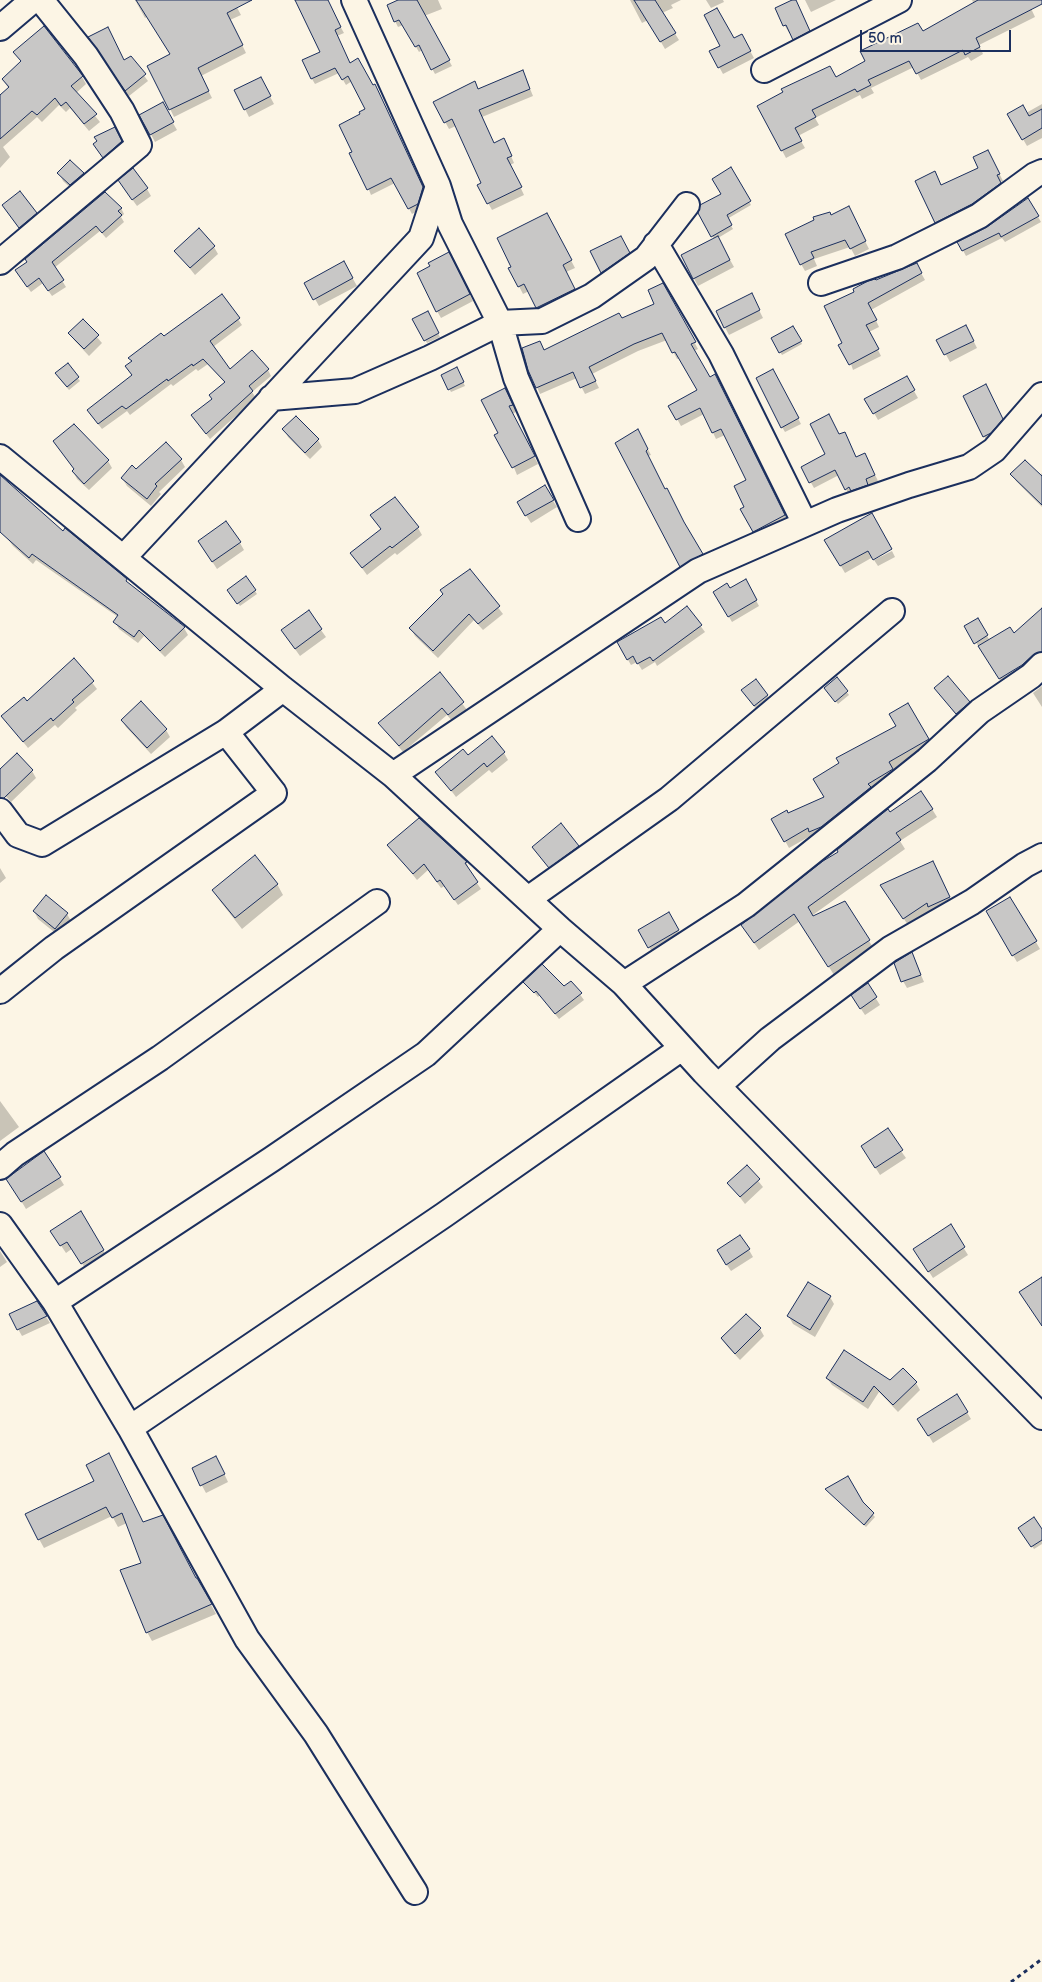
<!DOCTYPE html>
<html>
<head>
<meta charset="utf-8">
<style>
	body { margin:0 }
	#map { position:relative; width:1042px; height:1982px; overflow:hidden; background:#fcf5e5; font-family:"Balsamiq Sans",sans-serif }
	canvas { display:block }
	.scale { position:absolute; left:860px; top:30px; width:151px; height:22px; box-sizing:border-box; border:2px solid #1b2f5e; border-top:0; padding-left:6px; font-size:15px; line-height:18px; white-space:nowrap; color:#1b2f5e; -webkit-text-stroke:4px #fcf5e5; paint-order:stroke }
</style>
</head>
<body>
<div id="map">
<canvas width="1042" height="1982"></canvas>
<div class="scale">50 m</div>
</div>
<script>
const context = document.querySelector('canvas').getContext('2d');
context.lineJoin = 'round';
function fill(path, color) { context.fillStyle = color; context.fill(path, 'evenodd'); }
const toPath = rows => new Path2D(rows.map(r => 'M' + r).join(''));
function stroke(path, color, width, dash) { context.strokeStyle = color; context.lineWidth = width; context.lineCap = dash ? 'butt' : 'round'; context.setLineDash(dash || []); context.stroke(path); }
fill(toPath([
	[135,0,233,0,241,15,230,20,246,53,201,76,212,98,174,117,149,66,172,55,148,16,145,18],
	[296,0,324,0,332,12,344,33,337,36,350,64,378,91,426,193,421,209,412,214,395,183,371,195,354,152,362,115,366,109,352,81,346,85,339,73,315,84,312,79,322,52],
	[402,0,438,0,442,9,424,16,452,66,435,74,422,50,419,52,403,25,398,27,395,21],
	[630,0,681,0,671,5,673,8,662,13,679,40,665,49,648,20,642,23],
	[706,0,723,0,724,2,711,8],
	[795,0,813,38,798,46,791,32,789,33,785,26,777,8],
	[805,0,836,0,811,12],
	[972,0,1027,0,1035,17,979,45,983,54,971,61,968,57,921,80,914,67,871,88,874,93,862,99,860,95,815,118,819,125,798,136,805,148,786,158,759,107,836,78,974,4],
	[44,28,82,77,86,84,76,93,100,122,89,131,70,108,66,112,59,105,42,122,37,117,3,147,10,157,0,168,0,96,9,89,3,80,21,62,15,52],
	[742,36,754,58,723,74,711,52],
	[93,43,124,62,130,57,148,81,129,96],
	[526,79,533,96,482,117,494,144,507,147,514,163,510,165,524,195,492,210,479,186,483,184,456,126,449,129,435,103,478,90],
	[264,85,274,104,249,117,236,91],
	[162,104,177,130,155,142,141,115],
	[1042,104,1042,138,1027,146,1009,115,1026,113],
	[118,136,125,149,108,164,99,151],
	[992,159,1003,181,1000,182,1004,191,940,229,936,222,942,187,979,168],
	[70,162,83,174,87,181,75,192,63,181,59,173],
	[730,169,751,205,727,219,733,229,718,238,734,267,698,286,682,256,714,239,700,213,722,195],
	[124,188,147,189,151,196,137,206],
	[1028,200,1041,222,1005,242,1002,238,966,256,959,243,988,228],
	[121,208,124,214,121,217,124,222,106,238,100,231,54,268,66,287,52,296,43,283,31,292,20,277],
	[8,213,36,214,40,221,24,234],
	[852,215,869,249,855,256,850,247,814,259,817,266,805,271,801,264,831,216],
	[551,222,575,268,566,272,578,297,541,314,529,291,523,294,510,269],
	[621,237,633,260,607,279,592,252],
	[214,247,218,254,195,275,176,251],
	[452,261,473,301,441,318,437,311],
	[344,263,357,286,319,306,306,283],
	[916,264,925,280,871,310,879,327,869,332,881,356,853,370,844,343,875,282],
	[663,285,698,349,694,351,710,378,719,382,788,522,757,538,742,509,746,507,748,480,725,435,716,439,704,414,681,426,670,406,699,391,680,358,677,359,667,340,638,351,592,374,599,388,585,394,577,378,540,394,537,387,540,342,545,351,656,304],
	[222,296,242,325,213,347,230,371,268,370,271,376,252,392,256,398,210,439,196,421,225,383,208,364,198,371,196,369,173,386,171,384,130,415,127,411,102,429,92,416,132,376,126,367,132,362,130,358,163,338],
	[755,302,763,318,729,335,717,312],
	[427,313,440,337,427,343,414,319],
	[83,321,102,343,89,356,74,340,70,333],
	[793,327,802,344,782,355,772,338],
	[970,334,977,348,950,362,938,340],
	[67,365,80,381,69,390,58,377],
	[456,368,465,386,451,392,442,375],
	[773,371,801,424,785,432,782,427],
	[906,377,918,398,878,420,866,399],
	[990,393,1006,427,988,443,984,436],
	[508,397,516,412,512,414,538,464,517,475,500,433],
	[296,418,318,440,322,447,310,459,288,437,284,429],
	[641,436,651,455,648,456,665,490,705,560,684,571,616,444],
	[839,436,856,458,868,460,878,481,868,486,870,491,849,495,839,475,814,488,802,467,827,455],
	[54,441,108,461,112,468,89,490,77,479,73,471,75,470],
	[166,444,181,460,185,467,159,492,161,494,151,506,127,486,122,478,136,471],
	[1042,473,1042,507,1016,481,1012,474,1040,476],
	[0,480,63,533,126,580,129,585,184,628,188,635,165,657,144,636,138,643,119,629,115,622,118,617,36,560,33,564,13,546,0,529],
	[544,487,557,507,531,523,518,503],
	[872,514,873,557,845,573,826,541],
	[372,516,418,528,422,535,397,555,395,553,367,575,356,560,382,530],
	[240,543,244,550,217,569,204,549],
	[892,551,895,557,878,566,874,560],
	[470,571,503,614,483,630,474,620,438,658,415,636,411,629],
	[745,580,759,606,732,622,714,592,729,589],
	[255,591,257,594,240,606,230,593],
	[687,608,705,632,657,666,655,662,642,670,637,662,631,665,618,643,665,625],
	[1042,610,1042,656,1004,686,966,627,978,620,990,641,1013,634],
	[308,612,326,637,300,656,287,638],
	[74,659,97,689,75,708,77,710,58,728,55,725,28,748,3,717,27,703],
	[440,674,467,710,453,722,447,715,403,752,380,724],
	[837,679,849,695,838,704,828,691],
	[1042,686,1042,707,1033,693],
	[935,688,968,703,973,710,961,721],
	[742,690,767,695,772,702,759,713],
	[908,705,932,746,893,770,896,777,815,839,812,835,789,848,773,819,826,798,898,726],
	[122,720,166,730,170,737,151,754,126,727],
	[504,753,508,760,492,773,489,770,456,797,437,772],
	[17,755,32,771,36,778,11,802,0,790,0,771],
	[932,809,937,817,900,841,905,849,810,917,869,941,874,949,834,975,800,921,759,950,747,933,839,852,889,813],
	[389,845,466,862,469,869,468,870,481,889,458,905,445,886,441,888,428,870,417,880],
	[578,846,582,854,554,874,533,848],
	[0,868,6,878,0,883],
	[937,870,953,905,934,914,931,910,908,925,886,892],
	[277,884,283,895,242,929,220,901,213,890],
	[1010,898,1040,949,1017,962,987,912],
	[34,911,67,914,71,921,59,936,38,919],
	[669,914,682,938,653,954,640,930],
	[912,954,924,982,907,988,903,981],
	[525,982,563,988,571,982,584,1000,559,1019,540,995,538,997],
	[868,986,880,1005,865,1015,857,1003],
	[0,1101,19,1127,0,1141],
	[901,1151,906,1158,880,1175,867,1154],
	[44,1153,64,1185,26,1209,8,1179],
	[747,1167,763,1187,745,1204,729,1183],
	[81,1212,107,1257,86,1270,73,1248,66,1253,56,1238],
	[950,1226,968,1255,933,1278,919,1256],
	[749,1250,753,1257,731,1271,722,1258],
	[0,1251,7,1262,0,1267],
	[830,1297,834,1304,815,1337,793,1324,789,1317],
	[37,1303,50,1323,22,1336,18,1329],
	[746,1315,760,1329,764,1336,740,1360,727,1346,722,1339],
	[903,1370,916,1383,920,1390,898,1412,879,1392,868,1409,832,1385,827,1378,890,1382],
	[957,1396,971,1419,933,1443,919,1419],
	[220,1465,228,1482,206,1493,193,1469],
	[95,1482,144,1524,197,1579,216,1614,152,1641,147,1632,142,1563,127,1523,118,1527,112,1516,44,1548,39,1539],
	[827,1490,862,1503,875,1517,866,1527],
	[1020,1528,1042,1531,1042,1544,1034,1549]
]), '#0003');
const building = toPath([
	[136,0,252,0,227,13,243,45,198,68,209,91,169,110,147,66,170,54,136,0],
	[295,0,328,0,341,27,335,30,350,63,358,58,373,85,375,84,423,187,418,204,408,209,391,178,367,190,349,153,352,152,339,125,360,114,359,112,365,109,348,76,342,80,335,68,311,79,302,60,320,52,295,0],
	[398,0,417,0,450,60,431,70,419,45,415,47,399,20,394,22,387,5,398,0],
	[634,0,655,0,676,33,660,42,634,0],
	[792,0,796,0,810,31,793,40,786,25,783,26,775,8,792,0],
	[978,0,1042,0,1042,4,976,38,980,47,965,55,963,50,916,74,909,61,868,80,871,85,857,92,855,89,812,110,816,117,795,128,802,141,781,151,757,106,783,92,781,89,830,66,836,77,865,61,860,51,918,23,923,31,978,0],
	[717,8,734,38,742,34,751,51,718,68,709,51,720,46,704,15,717,8],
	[44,26,83,76,71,86,97,114,84,124,66,102,61,106,55,98,37,115,32,111,0,139,0,95,9,87,2,79,21,61,13,52,44,26],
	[108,27,124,60,131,56,146,74,125,91,88,37,108,27],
	[523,70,530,89,479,110,494,143,504,138,512,156,507,158,522,187,487,204,477,185,481,183,452,119,444,123,433,102,475,81,478,89,523,70],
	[261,77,271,96,244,110,234,90,261,77],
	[163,102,174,122,150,135,139,115,163,102],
	[1023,105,1029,116,1042,109,1042,128,1022,140,1007,114,1023,105],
	[115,127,122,141,103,158,93,144,97,141,94,137,115,127],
	[988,150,1000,174,997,175,1001,183,972,204,935,223,915,181,935,171,941,185,978,168,973,157,988,150],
	[70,160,84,173,70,185,57,173,70,160],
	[731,167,751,201,727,215,732,225,711,237,698,213,700,205,721,194,712,179,731,167],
	[133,168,148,188,132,200,118,180,133,168],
	[20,191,37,213,19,228,2,205,20,191],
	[105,192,122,208,118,211,122,215,102,233,96,226,52,262,64,280,48,291,39,278,27,287,15,270,27,262,25,259,105,192],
	[1028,198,1039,216,1001,237,999,233,962,251,957,242,987,227,1028,198],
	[849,206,866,241,850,249,845,240,811,252,814,258,800,265,785,234,814,220,813,217,830,212,831,215,849,206],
	[547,213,572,260,563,265,575,289,536,308,524,284,518,287,508,268,511,267,497,238,547,213],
	[199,228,215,246,190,268,174,251,199,228],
	[621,236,630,253,601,273,590,251,621,236],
	[718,236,730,260,693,279,681,255,718,236],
	[449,252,470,294,436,312,417,273,430,266,428,263,449,252],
	[344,261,353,278,313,300,304,283,344,261],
	[917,263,922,273,868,303,877,320,866,325,879,349,849,365,838,345,842,343,824,306,854,292,853,289,868,281,875,279,876,280,917,263],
	[663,283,696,342,691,344,710,377,715,374,785,515,753,532,740,509,744,507,734,486,746,480,721,429,712,433,700,408,676,420,668,406,697,390,675,352,672,353,662,333,634,344,589,367,596,381,580,388,573,372,536,388,528,370,522,348,540,341,544,350,619,313,622,318,654,304,648,290,663,283],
	[752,293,760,310,724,328,716,311,752,293],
	[222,294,240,318,210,341,230,369,252,350,269,369,249,386,253,391,206,434,191,415,212,399,209,395,225,382,203,359,193,366,192,364,168,381,167,379,126,409,122,406,98,424,87,410,132,375,125,366,132,361,128,358,161,333,164,336,222,294],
	[428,311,439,333,424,341,412,319,428,311],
	[83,319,99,335,84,349,68,333,83,319],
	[966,325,974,341,944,355,936,340,966,325],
	[793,326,802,341,779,353,771,338,793,326],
	[68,363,79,377,67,387,55,373,68,363],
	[457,367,464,382,448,390,441,375,457,367],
	[773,369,799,418,781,428,756,378,773,369],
	[907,376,915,390,873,414,864,399,907,376],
	[986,384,1003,419,991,433,983,437,963,396,986,384],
	[505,388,513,405,509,406,535,456,512,468,494,435,498,433,481,400,505,388],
	[829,414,839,434,845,432,856,457,865,453,875,475,866,479,868,485,851,491,849,487,845,490,835,470,809,483,801,467,825,454,810,424,829,414],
	[296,416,319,439,305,453,282,429,296,416],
	[74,424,109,460,84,484,72,471,74,469,53,441,74,424],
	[638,429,648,449,646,451,665,489,667,488,684,522,703,554,680,567,615,443,638,429],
	[166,442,182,459,155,484,157,486,147,499,121,478,132,465,136,469,166,442],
	[1025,460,1042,476,1042,505,1010,474,1025,460],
	[0,475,63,531,65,528,127,579,126,581,185,627,160,651,139,630,134,637,113,622,118,615,32,554,29,558,0,532,0,475],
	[545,485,554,500,525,516,517,502,545,485],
	[395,497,419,527,392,548,390,546,362,568,350,553,381,529,370,515,395,497],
	[872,513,892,549,873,560,868,551,840,566,824,540,872,513],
	[226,521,241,542,212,562,198,541,226,521],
	[470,569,500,606,478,624,469,614,433,651,409,628,443,594,440,590,470,569],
	[246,576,256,590,237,604,227,590,246,576],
	[746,579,757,600,728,617,713,592,727,583,730,588,746,579],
	[687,606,702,625,653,661,650,657,637,664,633,656,627,660,617,642,661,617,665,623,687,606],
	[1042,608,1042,652,1033,655,1022,665,999,679,978,646,1010,627,1014,633,1042,608],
	[309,610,322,629,295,649,281,630,309,610],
	[978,618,988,635,974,644,964,626,978,618],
	[74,658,94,681,72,700,74,702,53,721,51,718,23,742,1,716,24,697,27,701,74,658],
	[440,672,464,702,448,715,442,708,399,746,378,723,440,672],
	[948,676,970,702,956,714,934,688,948,676],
	[837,677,848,691,835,702,824,688,837,677],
	[756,679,768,695,754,706,741,690,756,679],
	[141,701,167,729,147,748,121,720,141,701],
	[908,703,929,739,889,762,893,769,868,784,871,787,821,827,809,832,808,828,784,842,771,819,787,810,788,813,824,797,813,779,839,763,836,758,896,726,889,714,908,703],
	[492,736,505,752,487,767,484,763,451,791,435,772,463,749,468,755,492,736],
	[17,753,33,770,4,798,0,798,0,769,17,753],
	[921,791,933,809,896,833,901,840,808,907,813,916,845,901,870,940,828,967,794,914,754,943,741,925,823,861,838,852,837,850,888,809,890,812,921,791],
	[419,818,467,862,465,863,478,882,454,900,440,880,437,882,424,864,413,874,387,845,419,818],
	[561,823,579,846,549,868,532,847,561,823],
	[255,855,278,884,235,918,212,890,255,855],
	[933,861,950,897,928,907,927,903,903,919,880,885,933,861],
	[46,895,68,913,55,929,33,911,46,895],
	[1010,897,1037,941,1012,956,986,911,1010,897],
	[669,912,679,930,648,948,638,930,669,912],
	[912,952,921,975,901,982,894,963,912,952],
	[542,964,564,986,571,981,582,993,555,1014,536,991,534,993,523,982,542,964],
	[868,983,877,997,860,1009,851,995,868,983],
	[888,1128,903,1150,875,1168,861,1146,888,1128],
	[44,1151,61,1177,21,1202,6,1179,44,1151],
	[747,1165,760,1179,740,1197,727,1183,747,1165],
	[81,1211,104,1250,81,1264,67,1242,60,1246,50,1231,81,1211],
	[951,1224,965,1247,928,1272,913,1249,951,1224],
	[740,1235,750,1249,726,1265,717,1250,740,1235],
	[1042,1277,1042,1326,1019,1292,1042,1277],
	[808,1282,831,1296,810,1330,787,1316,808,1282],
	[37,1301,47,1316,17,1330,9,1314,37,1301],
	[746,1314,761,1328,735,1354,721,1338,746,1314],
	[844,1350,890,1380,903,1368,917,1382,893,1405,874,1386,863,1402,826,1378,844,1350],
	[957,1394,968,1412,928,1436,917,1419,957,1394],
	[109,1453,143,1522,163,1515,196,1578,197,1578,212,1604,146,1633,120,1570,141,1563,122,1513,112,1518,106,1507,38,1540,25,1514,94,1481,86,1465,109,1453],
	[216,1456,225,1474,200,1486,192,1468,216,1456],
	[848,1476,863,1502,874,1513,864,1525,825,1489,848,1476],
	[1034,1517,1042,1529,1042,1540,1031,1547,1018,1528,1034,1517]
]);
fill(building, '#c8c7c6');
stroke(building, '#1b2f5e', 1);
const minor = toPath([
	[0,28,33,0],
	[764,70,899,0],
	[438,186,450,224,500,323,516,378,578,519],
	[656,244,721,354,805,524],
	[0,262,139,145,122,111,86,56,41,0],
	[821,283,897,257,979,216,1035,175,1042,172],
	[271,398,355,391,430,358,500,323,542,321,592,296,646,258,687,205],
	[0,457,283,689,393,775,560,929,624,984,704,1072,1042,1417],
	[124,557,421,238,438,186,354,0],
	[393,775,698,571,837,510,909,485,969,467,994,450,1042,395],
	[0,811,18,835,42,844,226,732,283,689],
	[528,899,669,799,892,611],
	[624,984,746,905,927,760,980,711,1031,676,1042,665],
	[0,991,54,948,274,793,226,732],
	[718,1086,770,1039,890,949,972,902,1025,865,1042,856],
	[0,1167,15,1154,160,1058,377,902],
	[0,1225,55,1302,130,1428,247,1639,316,1734,415,1892],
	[55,1302,272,1159,426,1054,560,929],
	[130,1428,444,1215,682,1048]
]);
stroke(minor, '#1b2f5e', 28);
stroke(toPath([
	[1011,1982,1042,1959]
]), '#1b2f5e', 3, [4, 4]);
stroke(minor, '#fcf5e5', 24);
</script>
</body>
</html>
